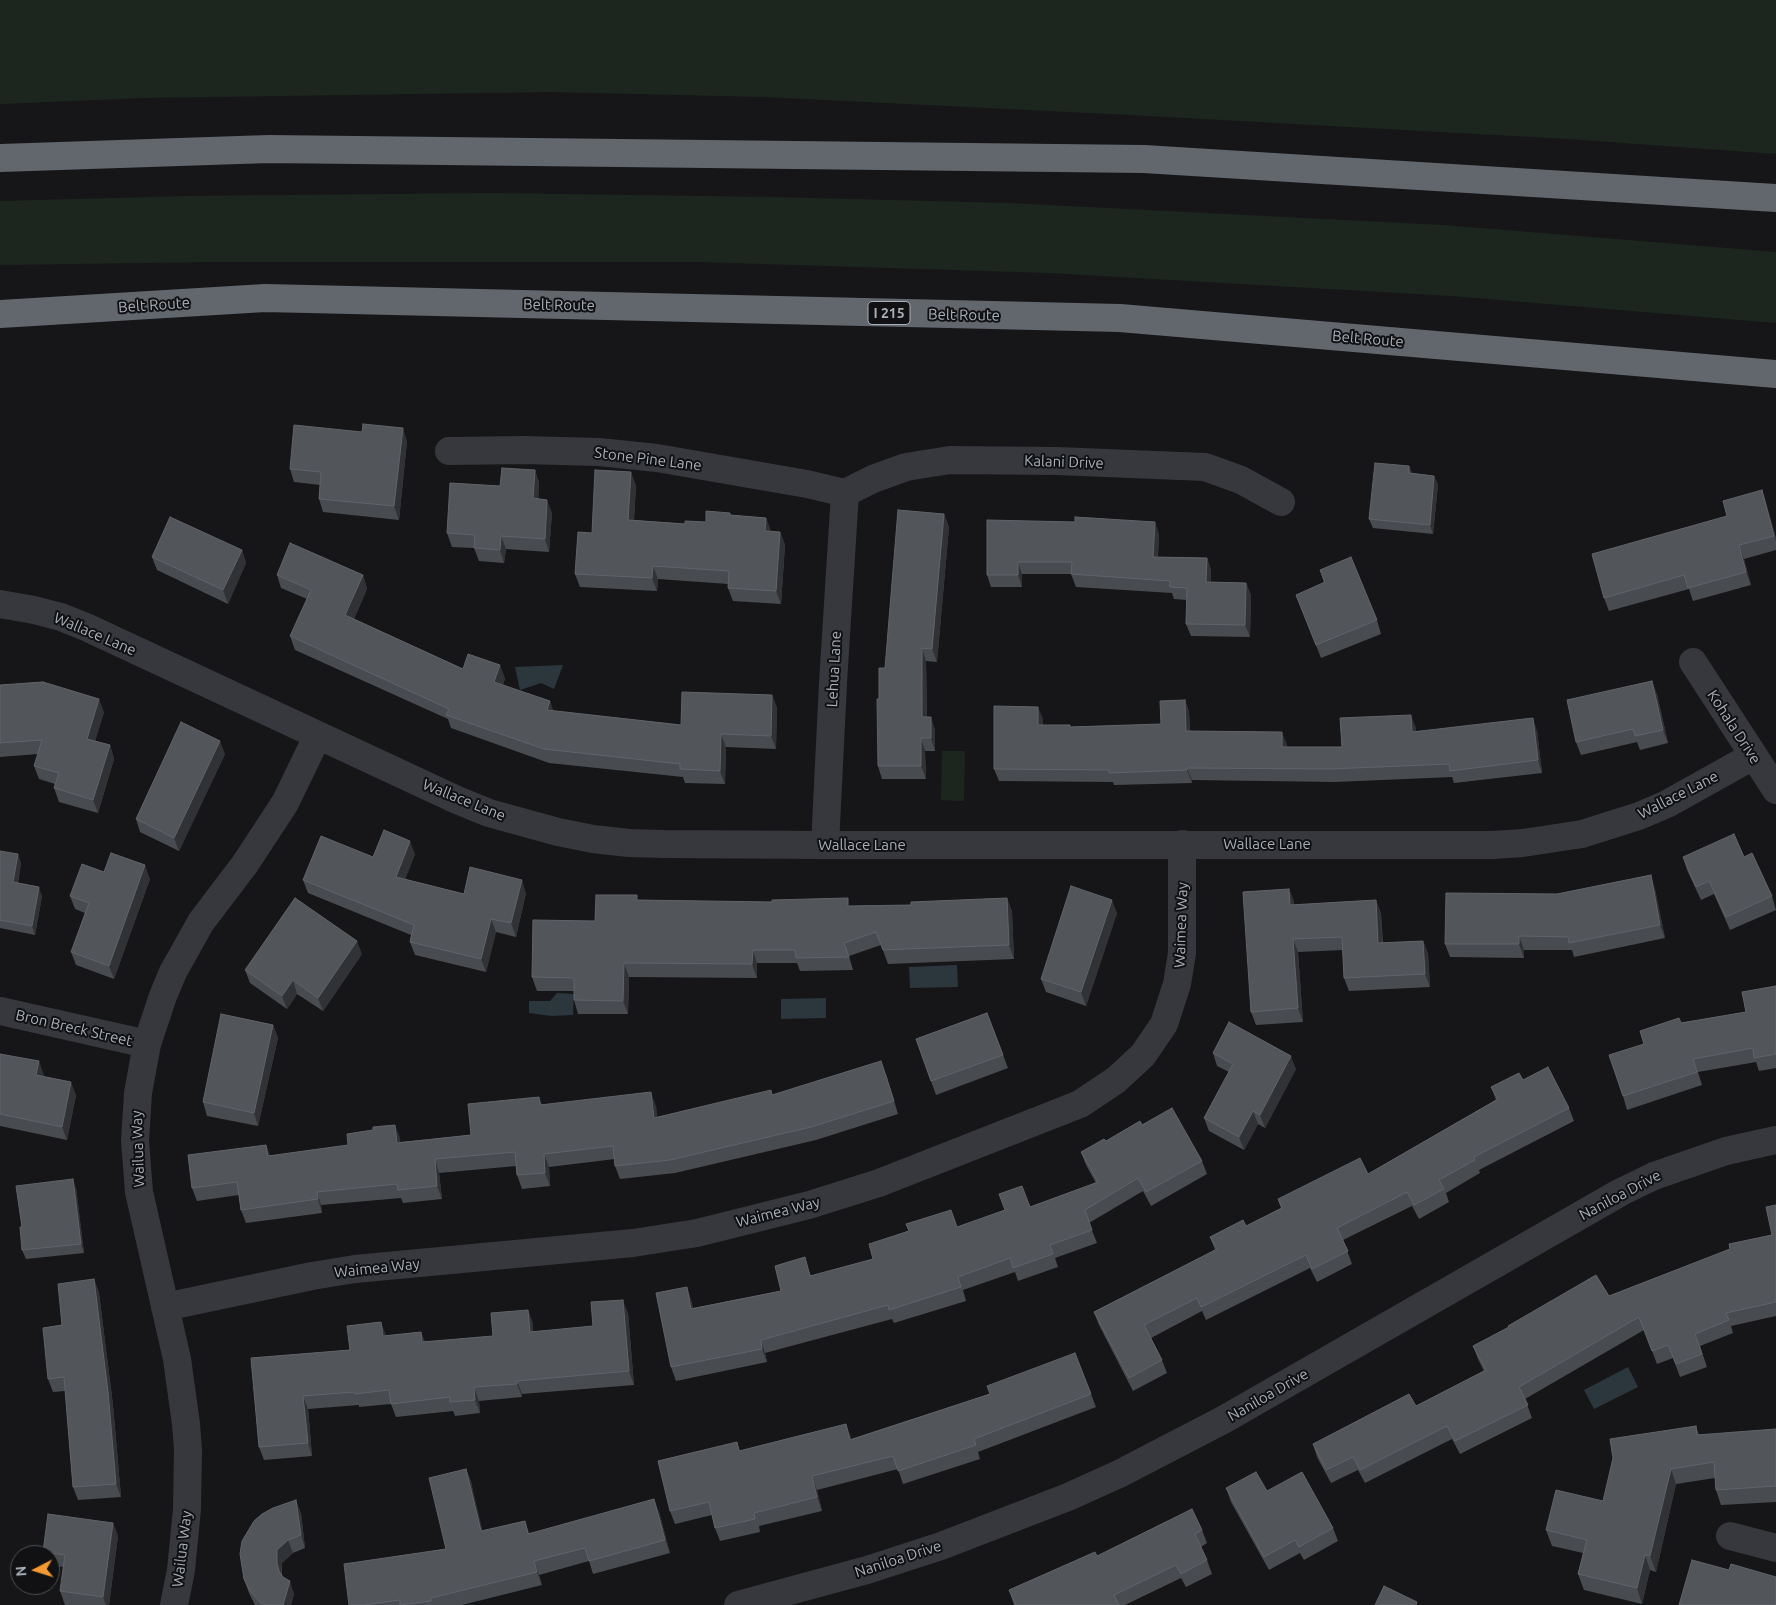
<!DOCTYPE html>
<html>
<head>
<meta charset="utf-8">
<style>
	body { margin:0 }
	#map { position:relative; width:1776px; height:1605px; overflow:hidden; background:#161618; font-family:Ubuntu,sans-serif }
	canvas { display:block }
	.north { position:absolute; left:10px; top:1545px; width:50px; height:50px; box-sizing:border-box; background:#111113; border:1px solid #4d5055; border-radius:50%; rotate:265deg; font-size:14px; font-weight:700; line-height:20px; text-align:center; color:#a7afb8 }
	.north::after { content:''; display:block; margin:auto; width:18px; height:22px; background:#f59930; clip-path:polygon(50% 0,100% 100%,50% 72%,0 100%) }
</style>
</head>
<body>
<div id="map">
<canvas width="1776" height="1605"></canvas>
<div class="north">N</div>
</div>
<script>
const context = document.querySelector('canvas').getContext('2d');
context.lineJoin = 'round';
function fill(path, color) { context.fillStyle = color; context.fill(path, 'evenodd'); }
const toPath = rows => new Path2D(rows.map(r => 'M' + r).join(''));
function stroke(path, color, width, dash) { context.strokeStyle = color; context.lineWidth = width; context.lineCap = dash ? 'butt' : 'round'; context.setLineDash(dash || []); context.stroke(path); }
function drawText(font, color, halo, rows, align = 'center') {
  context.font = font + ' Ubuntu,sans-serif'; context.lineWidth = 4; context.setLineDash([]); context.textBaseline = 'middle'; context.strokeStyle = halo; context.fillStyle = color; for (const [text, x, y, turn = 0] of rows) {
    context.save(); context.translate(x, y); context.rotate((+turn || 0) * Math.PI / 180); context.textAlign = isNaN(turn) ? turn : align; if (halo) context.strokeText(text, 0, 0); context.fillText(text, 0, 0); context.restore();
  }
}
fill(toPath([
	[0,0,1776,0,1776,154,1568,139,1131,115,764,97,551,92,144,98,0,104],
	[490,193,773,197,1008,203,1443,225,1776,252,1776,323,1452,296,1049,273,700,262,212,262,0,265,0,201,187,196],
	[942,751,965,751,964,801,941,800]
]), '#1d261e');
fill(toPath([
	[563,665,554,689,541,683,520,690,515,667],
	[957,965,958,987,910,988,909,967],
	[557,993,574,994,573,1015,551,1016,529,1013,529,1001,550,1001],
	[826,998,826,1018,781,1019,781,999],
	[1628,1367,1638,1387,1594,1409,1584,1390]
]), '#2b373c');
stroke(toPath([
	[449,451,525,450,599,452,657,458,807,484,845,493],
	[845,493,873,479,906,467,950,460,1057,461,1205,467,1241,480,1281,502],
	[0,604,34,610,61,617,86,627,457,800,489,813,558,832,593,839,629,843,664,844,825,845,1493,845,1523,843,1582,834,1639,816,1667,804,1753,756],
	[1693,662,1776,790],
	[825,845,833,683,845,493],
	[0,1011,147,1044],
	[165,1307,312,1276,355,1269,633,1243,697,1233,809,1205,879,1183,1080,1104,1116,1080,1143,1055,1164,1024,1177,984,1182,953,1182,844],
	[1730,1536,1776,1548],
	[174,1605,181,1570,187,1509,188,1449,186,1424,177,1359,139,1192,135,1141,138,1093,147,1044,163,996,173,972,201,922,245,864,285,803,318,735],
	[738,1605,867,1570,941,1546,1068,1497,1119,1474,1223,1420,1621,1192,1654,1176,1726,1151,1776,1140]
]), '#36383d', 28);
stroke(toPath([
	[0,158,269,149,1144,159,1776,198],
	[0,314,265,298,1120,318,1776,374]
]), '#62676e', 28);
fill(toPath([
	[407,441,399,520,323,512,319,499,320,485,294,482,290,469],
	[1409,466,1412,473,1434,476,1438,485,1433,534,1373,528,1369,519],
	[535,470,539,483,538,499,552,513,549,552,506,549,504,563,479,561,474,548,452,547,447,533,500,486],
	[636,485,634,520,685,524,706,522,730,515,766,518,771,532,780,532,785,545,781,604,733,601,728,588,728,584,658,579,657,591,580,587,575,574,592,533],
	[1762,490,1766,503,1776,538,1776,550,1744,559,1751,585,1693,601,1689,589,1609,611,1604,598,1727,516],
	[944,514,949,527,937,662,926,661,927,717,935,730,935,751,925,751,926,779,882,779,878,766,879,699,885,668],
	[987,520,1159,534,1158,557,1207,558,1211,570,1211,582,1246,583,1251,595,1250,637,1191,636,1186,624,1187,600,1174,599,1172,593,1076,587,1071,574,1022,574,1022,587,991,587,987,575],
	[242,550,246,563,228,604,157,570,152,557],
	[1320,570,1377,620,1381,634,1321,658,1296,595,1324,583],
	[277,575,363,575,367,589,354,619,463,669,505,678,503,685,554,711,681,725,772,695,777,708,776,749,726,747,725,784,685,783,683,777,549,763,451,728,448,719,295,650,290,636,307,599,281,588],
	[0,685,104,712,95,741,110,745,114,759,98,813,59,802,54,788,55,784,39,779,34,766,38,754,0,757],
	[1657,694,1668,743,1640,750,1637,742,1581,755,1576,742],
	[1185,700,1189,712,1190,731,1287,745,1287,747,1342,747,1416,728,1416,731,1537,731,1542,773,1454,783,1452,777,1335,782,1192,780,1192,783,1114,785,1113,782,999,781,994,769,1043,719,1043,725,1070,725,1071,727,1161,724],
	[225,754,179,851,140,832,136,819],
	[0,851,21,863,18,883,42,896,35,935,0,928],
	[415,854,405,879,464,894,526,893,516,937,496,932,486,972,415,955,410,942,411,935,308,893,303,880,373,857],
	[1683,857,1744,857,1772,896,1776,910,1730,930,1714,894,1701,900,1687,870],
	[104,872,150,879,114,979,76,965,71,952,85,913,75,909,70,896],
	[1289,889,1294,902,1294,905,1376,900,1381,914,1383,943,1423,941,1428,954,1430,987,1349,991,1344,978,1343,950,1298,952,1303,1022,1256,1025,1251,1012],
	[1655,889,1665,938,1574,957,1572,950,1524,950,1524,958,1450,957,1445,944,1557,894],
	[1007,898,1012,912,1014,959,888,964,881,945,849,956,853,970,800,971,797,963,757,963,757,978,629,977,628,1014,578,1014,574,1000,574,991,537,991,532,977,595,921,639,900,851,906,911,905],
	[1117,913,1086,1006,1046,992,1041,979],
	[362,954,323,1011,297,994,287,1009,250,983,245,970],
	[1776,986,1776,1068,1759,1071,1756,1062,1698,1072,1702,1085,1627,1110,1623,1096,1644,1044,1681,1023,1746,1012],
	[987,1013,1008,1068,936,1095,916,1039],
	[273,1025,278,1038,258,1126,207,1116,203,1102],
	[1213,1053,1296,1069,1265,1128,1258,1124,1244,1150,1209,1131,1204,1118,1229,1072,1217,1066],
	[0,1054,44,1075,43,1077,76,1095,67,1140,0,1126],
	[886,1074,898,1114,816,1140,675,1173,620,1179,615,1166,615,1159,549,1167,550,1186,522,1189,517,1175,516,1166,439,1173,442,1199,403,1203,401,1198,321,1205,322,1213,246,1223,241,1210,239,1195,197,1201,192,1188,266,1145,270,1156,400,1138,400,1142,471,1135,539,1097,542,1105,656,1106,657,1117,773,1095],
	[1523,1080,1569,1108,1574,1121,1479,1170,1480,1173,1446,1193,1449,1202,1419,1219,1412,1206,1343,1240,1352,1264,1317,1282,1310,1268,1206,1320,1202,1311,1151,1338,1162,1360,1167,1373,1133,1391,1099,1325,1094,1312,1215,1250,1210,1237,1246,1226,1281,1208,1278,1199,1368,1174,1496,1100,1491,1087],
	[1142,1125,1202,1161,1207,1174,1151,1206,1143,1191,1089,1223,1097,1243,1055,1258,1058,1267,1018,1281,1015,1272,963,1290,966,1301,894,1323,892,1319,765,1353,767,1362,676,1381,671,1367,687,1287,691,1300,693,1308,781,1291,809,1271,811,1276,873,1259,957,1227,1030,1207,1096,1183,1086,1165,1081,1152,1106,1141],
	[76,1188,84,1253,26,1259,22,1250,22,1227],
	[1776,1205,1776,1316,1731,1326,1733,1333,1700,1346,1707,1367,1680,1377,1673,1358,1657,1364,1644,1330,1525,1399,1532,1418,1460,1454,1452,1439,1365,1483,1358,1470,1331,1483,1317,1457,1313,1444,1416,1406,1484,1371,1478,1359,1473,1346,1609,1296,1772,1235],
	[94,1279,99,1293,113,1405,121,1497,78,1500,73,1487,65,1391,53,1392,48,1379,62,1325],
	[528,1310,533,1324,533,1332,593,1326,628,1313,634,1385,522,1394,522,1397,479,1401,480,1413,455,1416,453,1411,396,1417,391,1404,359,1407,359,1405,308,1409,312,1456,264,1460,259,1447,251,1358,350,1350,386,1336,421,1332,425,1342,493,1336],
	[1075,1353,1096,1407,978,1452,980,1459,903,1484,898,1469,817,1490,822,1511,759,1526,760,1532,720,1541,715,1528,712,1515,675,1524,670,1511,737,1442,740,1451,851,1439,990,1394],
	[1696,1426,1699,1435,1776,1429,1776,1502,1721,1505,1716,1490,1715,1478,1676,1484,1656,1572,1650,1570,1642,1604,1584,1590,1578,1574,1583,1553,1552,1546,1546,1530,1603,1501],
	[466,1469,471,1482,482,1531,525,1521,529,1533,659,1512,670,1553,593,1574,589,1561,539,1575,542,1585,462,1605,349,1605,446,1549],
	[1226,1488,1267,1491,1333,1528,1338,1541,1304,1560,1300,1553,1269,1570,1231,1502],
	[301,1513,305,1548,293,1553,282,1563,282,1575,294,1594,291,1605,255,1605,249,1593,244,1579],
	[113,1523,118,1536,109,1605,65,1605,60,1591,63,1567,50,1565,50,1555,44,1555,43,1552],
	[1202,1530,1207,1543,1201,1547,1207,1560,1212,1574,1186,1587,1181,1578,1125,1605,1014,1605,1009,1590,1097,1556]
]), '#484b50');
fill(toPath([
	[403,428,407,441,399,520,394,506],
	[1409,466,1413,475,1409,473],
	[535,470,539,483,538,512,533,498],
	[631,472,636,485,633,533,628,520],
	[1434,476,1438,485,1433,534,1430,525],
	[1762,490,1766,503,1776,538,1776,541],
	[547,500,552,513,549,552,545,539],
	[944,514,949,527,937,662,932,649],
	[766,518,771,531,770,544,765,531],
	[1155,522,1159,534,1157,569,1153,557],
	[780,532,785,545,781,604,776,591],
	[501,536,506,549,504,563,500,550],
	[1739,545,1744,559,1751,585,1746,572],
	[242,550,246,563,228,604,223,590],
	[1207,558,1211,570,1211,594,1206,582],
	[1018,562,1022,574,1022,587,1018,575],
	[653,566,658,579,657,591,652,578],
	[363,575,367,589,350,628,345,615],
	[1246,583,1251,595,1250,637,1245,625],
	[922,648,926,661,927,730,922,717],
	[500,665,505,678,499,695,494,682],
	[1652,681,1657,694,1668,743,1663,730],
	[772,695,777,708,776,749,771,736],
	[99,699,104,712,92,752,87,739],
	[1185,700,1189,712,1190,744,1186,731],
	[550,701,555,715,547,710],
	[1038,707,1043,719,1043,738,1038,725],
	[1411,715,1416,728,1416,744,1412,732],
	[931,717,935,730,935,751,931,738],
	[1533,718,1537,731,1542,773,1538,760],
	[1282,732,1287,745,1287,759,1282,747],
	[721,734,726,747,725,784,720,771],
	[921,738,925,751,926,779,921,766],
	[220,741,225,754,179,851,174,838],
	[110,745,114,759,98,813,93,800],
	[1187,768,1192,780,1192,783,1187,770],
	[410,841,415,854,401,890,396,877],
	[18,854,21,863,16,891,13,882],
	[145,865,150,879,114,979,109,966],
	[1651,875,1655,889,1665,938,1660,925],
	[522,880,526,893,516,937,511,923],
	[39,887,42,896,35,935,32,926],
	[1289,889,1294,902,1295,918,1290,905],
	[1007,898,1012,912,1014,959,1009,945],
	[1112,900,1117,913,1086,1006,1081,992],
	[1376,900,1381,914,1383,956,1378,943],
	[491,919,496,932,486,972,481,959],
	[1519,936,1524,950,1524,958,1519,944],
	[1293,939,1298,952,1303,1022,1298,1008],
	[357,941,362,954,323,1011,318,998],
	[1423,941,1428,954,1430,987,1425,974],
	[753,950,757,963,757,978,752,964],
	[624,963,629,977,628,1014,623,1001],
	[293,980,297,994,287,1009,282,996],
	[273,1025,278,1038,258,1126,254,1113],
	[1291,1056,1296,1069,1265,1128,1260,1115],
	[39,1061,44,1075,41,1088,36,1075],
	[881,1061,886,1074,898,1114,894,1101],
	[71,1082,76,1095,67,1140,62,1127],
	[651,1092,656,1106,659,1131,654,1118],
	[1253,1111,1258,1124,1244,1150,1239,1137],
	[395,1125,400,1138,402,1156,397,1143],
	[266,1145,271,1158,268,1156],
	[544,1154,549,1167,550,1186,545,1173],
	[435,1159,439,1173,442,1199,437,1186],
	[73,1179,76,1188,84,1253,81,1244],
	[317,1192,321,1205,322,1213,318,1199],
	[94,1279,99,1293,113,1405,121,1497,116,1484],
	[687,1287,691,1300,696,1322,691,1309],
	[623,1300,628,1313,634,1385,629,1371],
	[528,1310,533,1324,534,1345,530,1332],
	[381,1322,386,1335,383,1336],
	[421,1332,426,1345,422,1342],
	[761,1340,765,1353,767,1362,762,1349],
	[517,1381,522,1394,522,1397,517,1384],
	[474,1387,479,1401,480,1413,475,1400],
	[303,1396,308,1409,312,1456,308,1443],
	[846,1424,851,1437,855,1453,850,1440],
	[466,1469,471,1482,486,1545,481,1531],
	[1671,1469,1676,1484,1656,1572,1650,1556],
	[812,1476,817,1490,822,1511,817,1497],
	[654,1499,659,1512,670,1553,665,1540],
	[296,1500,301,1513,305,1548,301,1535],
	[113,1523,118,1536,109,1605,106,1605,103,1597],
	[288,1540,293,1553,282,1563,281,1577,277,1563,277,1550],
	[1645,1555,1650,1570,1642,1604,1637,1588],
	[534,1561,539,1575,542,1585,537,1572],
	[290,1581,294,1594,291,1605,283,1605]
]), '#303235');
const building = toPath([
	[363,424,403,428,394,506,319,499,321,472,290,469,294,425,362,432,363,424],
	[1375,463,1409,466,1409,473,1434,476,1430,525,1369,519,1375,463],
	[502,468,535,470,533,498,547,500,545,539,501,536,500,550,474,548,475,535,447,533,450,483,500,486,502,468],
	[595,470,631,472,628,520,685,524,685,521,706,522,706,511,730,513,730,515,766,518,765,531,780,532,776,591,728,588,729,571,653,566,652,578,575,574,578,532,592,533,595,470],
	[1762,490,1774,536,1739,545,1746,572,1688,588,1684,575,1604,598,1592,554,1727,516,1723,501,1762,490],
	[898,510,944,514,932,649,922,648,922,717,931,717,931,738,921,738,921,766,878,766,877,699,879,699,879,668,885,668,898,510],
	[170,517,242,550,223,590,152,557,170,517],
	[1075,517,1155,522,1153,557,1207,558,1206,582,1246,583,1245,625,1186,624,1187,588,1170,587,1170,581,1071,574,1072,562,1018,562,1018,575,987,575,987,520,1075,522,1075,517],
	[290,543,363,575,345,615,463,669,468,654,500,665,494,682,550,701,547,710,681,725,682,692,772,695,771,736,721,734,720,771,680,769,680,764,544,749,446,715,449,709,290,636,311,590,277,575,290,543],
	[1351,557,1377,620,1316,645,1296,595,1325,582,1320,570,1351,557],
	[1652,681,1663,730,1635,736,1633,729,1576,742,1567,700,1652,681],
	[43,682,99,699,87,739,110,745,93,800,54,788,59,773,34,766,42,740,0,743,0,685,43,682],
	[1185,700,1186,731,1282,732,1282,747,1342,747,1340,718,1411,715,1412,732,1533,718,1538,760,1450,771,1449,764,1330,769,1187,768,1187,770,1109,773,1109,770,994,769,994,706,1038,707,1038,725,1070,725,1070,727,1161,724,1160,701,1185,700],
	[181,722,220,741,174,838,136,819,181,722],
	[384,830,410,841,396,877,464,894,470,867,522,880,511,923,491,919,481,959,410,942,414,925,303,880,321,836,373,857,384,830],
	[1734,834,1744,857,1752,853,1772,896,1726,917,1709,881,1696,887,1683,857,1734,834],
	[0,851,18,854,13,882,39,887,32,926,0,920,0,851],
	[111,853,145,865,109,966,71,952,89,903,70,896,82,864,104,872,111,853],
	[1651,875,1660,925,1569,943,1568,937,1519,936,1519,944,1445,944,1446,893,1557,894,1651,875],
	[1071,886,1112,900,1081,992,1041,979,1071,886],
	[1289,889,1290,905,1376,900,1378,943,1423,941,1425,974,1344,978,1342,937,1293,939,1298,1008,1251,1012,1243,892,1289,889],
	[596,895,637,895,637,900,772,902,772,900,848,898,848,906,911,905,911,902,1007,898,1009,945,883,950,876,932,844,943,849,957,796,958,795,950,753,950,752,964,624,963,623,1001,574,1000,574,978,532,977,533,920,595,921,596,895],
	[295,898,357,941,318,998,293,980,282,996,245,970,295,898],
	[1776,986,1776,1054,1754,1058,1753,1048,1693,1059,1697,1072,1623,1096,1609,1055,1644,1044,1640,1031,1679,1018,1681,1023,1746,1012,1742,992,1776,986],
	[987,1013,1003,1055,931,1081,916,1039,987,1013],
	[221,1014,273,1025,254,1113,203,1102,221,1014],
	[1229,1022,1291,1056,1260,1115,1253,1111,1239,1137,1204,1118,1233,1064,1213,1053,1229,1022],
	[0,1054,39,1061,36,1075,71,1082,62,1127,0,1114,0,1054],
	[881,1061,894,1101,811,1127,670,1160,615,1166,613,1146,544,1154,545,1173,517,1175,515,1152,435,1159,437,1186,398,1190,397,1184,317,1192,318,1199,241,1210,237,1182,192,1188,188,1155,266,1145,268,1156,348,1145,347,1134,373,1130,373,1127,395,1125,397,1143,471,1135,468,1104,539,1097,540,1105,651,1092,654,1118,771,1090,772,1095,881,1061],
	[1548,1067,1569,1108,1474,1157,1475,1160,1439,1180,1444,1189,1414,1205,1407,1192,1337,1228,1348,1251,1312,1269,1306,1255,1201,1307,1197,1298,1144,1325,1162,1360,1129,1378,1094,1312,1217,1249,1210,1237,1243,1220,1246,1226,1282,1208,1278,1199,1360,1158,1368,1174,1498,1099,1491,1087,1519,1073,1523,1080,1548,1067],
	[1172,1108,1202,1161,1146,1192,1138,1178,1085,1210,1092,1230,1050,1245,1053,1254,1013,1268,1010,1258,958,1277,961,1287,889,1310,888,1305,761,1340,762,1349,671,1367,656,1293,687,1287,691,1309,781,1291,775,1266,805,1257,810,1276,873,1259,869,1244,909,1231,906,1224,951,1210,957,1227,1005,1210,999,1194,1022,1186,1030,1207,1098,1182,1081,1152,1104,1139,1106,1141,1140,1121,1142,1125,1172,1108],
	[73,1179,81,1244,22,1250,20,1227,22,1227,16,1186,73,1179],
	[1776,1205,1776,1302,1726,1313,1729,1320,1695,1334,1702,1354,1676,1364,1668,1345,1652,1351,1639,1317,1519,1387,1528,1405,1455,1441,1447,1426,1360,1470,1353,1457,1326,1470,1313,1444,1409,1394,1416,1406,1486,1370,1473,1346,1509,1327,1508,1326,1596,1275,1609,1296,1730,1249,1729,1244,1772,1235,1766,1207,1776,1205],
	[94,1279,108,1392,116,1484,73,1487,64,1377,48,1379,43,1328,62,1325,58,1284,94,1279],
	[623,1300,629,1371,517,1381,517,1384,474,1387,475,1400,450,1402,450,1397,391,1404,389,1390,355,1394,354,1392,303,1396,308,1443,259,1447,251,1358,350,1350,347,1326,381,1322,383,1336,421,1332,422,1342,493,1336,491,1313,528,1310,530,1332,593,1326,591,1302,623,1300],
	[1075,1353,1091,1394,974,1439,976,1445,898,1471,893,1456,812,1476,817,1497,754,1513,755,1519,715,1528,709,1502,670,1511,658,1461,737,1442,739,1451,846,1424,850,1440,990,1394,987,1386,1075,1353],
	[1696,1426,1697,1435,1776,1429,1776,1486,1716,1490,1714,1462,1671,1469,1650,1556,1645,1555,1637,1588,1578,1574,1587,1540,1546,1530,1556,1490,1603,1501,1613,1458,1610,1439,1696,1426],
	[466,1469,481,1531,525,1521,528,1534,654,1499,665,1540,589,1561,585,1548,534,1561,537,1572,431,1598,431,1601,400,1605,400,1600,363,1605,349,1605,344,1564,446,1549,429,1478,466,1469],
	[1256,1472,1267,1491,1302,1472,1333,1528,1299,1547,1295,1540,1264,1557,1226,1488,1256,1472],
	[296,1500,301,1535,288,1540,277,1550,277,1563,279,1571,283,1577,290,1581,283,1605,265,1605,260,1602,250,1591,244,1579,240,1554,242,1541,254,1521,262,1514,273,1508,296,1500],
	[1192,1509,1202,1530,1195,1534,1207,1560,1181,1574,1176,1565,1114,1595,1119,1605,1016,1605,1009,1590,1095,1552,1097,1556,1192,1509],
	[48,1514,113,1523,103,1597,60,1591,65,1555,43,1552,48,1514],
	[1692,1560,1729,1570,1731,1564,1776,1577,1776,1605,1679,1605,1692,1560],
	[1384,1586,1417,1602,1416,1605,1375,1605,1384,1586]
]);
fill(building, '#52565b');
stroke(building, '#60646a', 1);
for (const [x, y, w] of [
	[889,313,42]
]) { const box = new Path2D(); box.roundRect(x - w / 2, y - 11.5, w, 23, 4); context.fillStyle = '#111113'; context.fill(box); stroke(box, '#a7afb8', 1); }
drawText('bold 14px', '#a7afb8', null, [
	["I 215",889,313]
]);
drawText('15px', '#a7afb8', '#111113', [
	["Belt Route",154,305,-4],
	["Belt Route",559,305,1],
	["Belt Route",964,315,1],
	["Belt Route",1368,339,5],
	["Stone Pine Lane",648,459,7],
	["Kalani Drive",1064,462,2],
	["Wallace Lane",95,634,23],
	["Lehua Lane",834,669,-87],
	["Kohala Drive",1734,727,57],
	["Wallace Lane",1678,795,-27],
	["Wallace Lane",464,800,22],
	["Wallace Lane",1267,844],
	["Wallace Lane",862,845],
	["Waimea Way",1181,925,-88],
	["Bron Breck Street",74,1028,13],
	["Wailua Way",138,1149,-92],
	["Naniloa Drive",1620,1195,-28],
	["Waimea Way",778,1212,-14],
	["Waimea Way",377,1268,-6],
	["Naniloa Drive",1268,1395,-30],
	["Wailua Way",182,1549,-83],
	["Naniloa Drive",898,1559,-18]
]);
</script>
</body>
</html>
